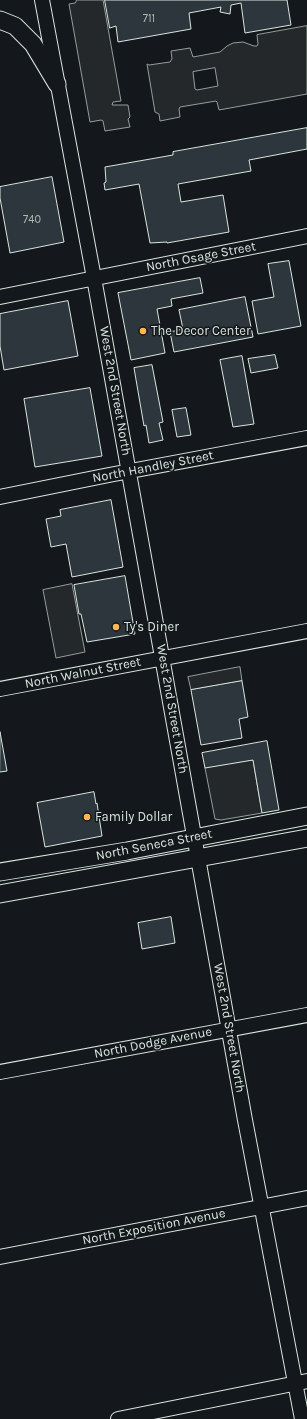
<!DOCTYPE html>
<style>
body{margin:0}
canvas{display:block;background:#14181c}
</style>
<canvas width="307" height="1419"></canvas>
<script>
const g = document.querySelector('canvas').getContext('2d');
g.lineJoin = 'round';
function paint(path, color) {
  g.fillStyle = color;
  g.fill(path, 'evenodd');
}
function strokePath(path, color, width, dash) {
  g.strokeStyle = color;
  g.lineWidth = width;
  g.lineCap = dash ? 'butt' : 'round';
  g.setLineDash(dash || []);
  g.stroke(path);
}
function label(font, color, halo, rows, align = 'center') {
  g.font = font + ' Karla,sans-serif';
  g.lineWidth = 3;
  g.setLineDash([]);
  g.textBaseline = 'middle';
  g.strokeStyle = halo;
  g.fillStyle = color;
  for (const [text, x, y, turn = 0] of rows) {
    g.save();
    g.translate(x, y);
    g.rotate((+turn || 0) * Math.PI / 180);
    g.textAlign = isNaN(turn) ? turn : align;
    if (halo) g.strokeText(text, 0, 0);
    g.fillText(text, 0, 0);
    g.restore();
  }
}
const parking = new Path2D(`
 M77,0H103L121,101L113,102L112,105H128L130,117L128,119L130,127L105,131L103,121L101,120L90,122L69,4L75,3Z
 M307,26V94L219,110L217,102L216,101L180,107L179,109L180,117L160,121L159,114L155,112L147,64L149,65L170,62L172,59L171,51L190,48L193,57L220,52L227,46L233,43L243,42L254,46H257L258,44L257,35ZM215,68L218,86L197,90L195,89L193,72Z
 M72,584L85,652L56,658L43,590Z
 M240,667L242,681L191,690L188,677Z
 M253,760L262,813L221,820L215,819L205,768Z`);
const building = new Path2D(`
 M105,0H287L291,25L245,33L241,3L231,5L230,14L220,12L221,7L189,13L191,29L118,42L116,26L110,28Z
 M307,128V149L249,160L251,171L178,184L181,202L223,195L229,232L167,243V242L150,243L139,184L105,190L104,183L106,182L105,167L173,155V152Z
 M52,177L64,242L10,253L0,198V187Z
 M289,261L301,326L258,334L252,301L274,297L268,264Z
 M200,278L203,293L171,299L172,306L157,309L165,353L131,360L118,293Z
 M245,297L253,337L174,352L170,332L183,329L179,310Z
 M68,301L78,356L4,370L0,346V314Z
 M275,355L278,368L251,373L248,359Z
 M242,356L254,424L233,427L220,360Z
 M152,365L163,422L159,423L163,440L149,443L146,425L144,426L134,368Z
 M90,388L102,456L35,467L24,399Z
 M186,408L191,435L177,437L172,410Z
 M111,500L123,567L72,577L66,544L51,547L46,519L61,516L60,510Z
 M125,576L135,634L87,642L81,614H79L74,585Z
 M242,681L248,717L239,719L242,738L201,745L191,690Z
 M0,732L7,771L0,772Z
 M267,741L279,810L262,813L253,760L205,768L202,753Z
 M94,792L96,804L97,803L102,836L45,847L37,803Z
 M171,917L175,943L142,949L138,923Z`);
const minor = new Path2D(`
 M42,0L94,278L245,1120L302,1419
 M0,297L307,236
 M0,497L109,475L307,438
 M0,689L307,631
 M0,1072L307,1015
 M0,1257L307,1198
 M118,1419L307,1381`);
const major = new Path2D(`
 M0,20L15,26L33,44L57,84
 M0,872L127,851L307,816
 M0,894L307,838`);
const markers = [
 [143,331,4,"#ffb74d"],
 [116,627,4,"#ffb74d"],
 [87,817,4,"#ffb74d"]
];
const numberNames = [
 ["711",149,19],
 ["740",32,220]
];
const streetNames = [
 ["North Osage Street",201,257,-11],
 ["West 2nd Street North",115,391,80],
 ["North Handley Street",153,467,-11],
 ["North Walnut Street",83,673,-11],
 ["West 2nd Street North",172,709,80],
 ["North Seneca Street",154,845,-11],
 ["West 2nd Street North",229,1028,80],
 ["North Dodge Avenue",153,1043,-11],
 ["North Exposition Avenue",154,1227,-11]
];
const poiNames = [
 ["The Decor Center",151,331],
 ["Ty's Diner",124,627],
 ["Family Dollar",95,817]
];
paint(parking, '#24282b');
strokePath(parking, '#939e99', 1);
paint(building, '#2c363c');
strokePath(building, '#d8e6dc', 1);
strokePath(minor, '#d8e6dc', 16);
strokePath(major, '#d8e6dc', 19);
strokePath(minor, '#14181c', 14);
strokePath(major, '#14181c', 17);
for (const [x, y, r, color] of markers) {
  const dot = new Path2D();
  dot.arc(x, y, r, 0, 2 * Math.PI);
  g.fillStyle = color;
  g.fill(dot);
  strokePath(dot, '#14181c', 1.5);
}
label('11px', '#adbab4', null, numberNames);
label('13px', '#d8e6dc', '#14181c', streetNames);
label('13px', '#d8e6dc', '#14181c', poiNames, 'left');
</script>
